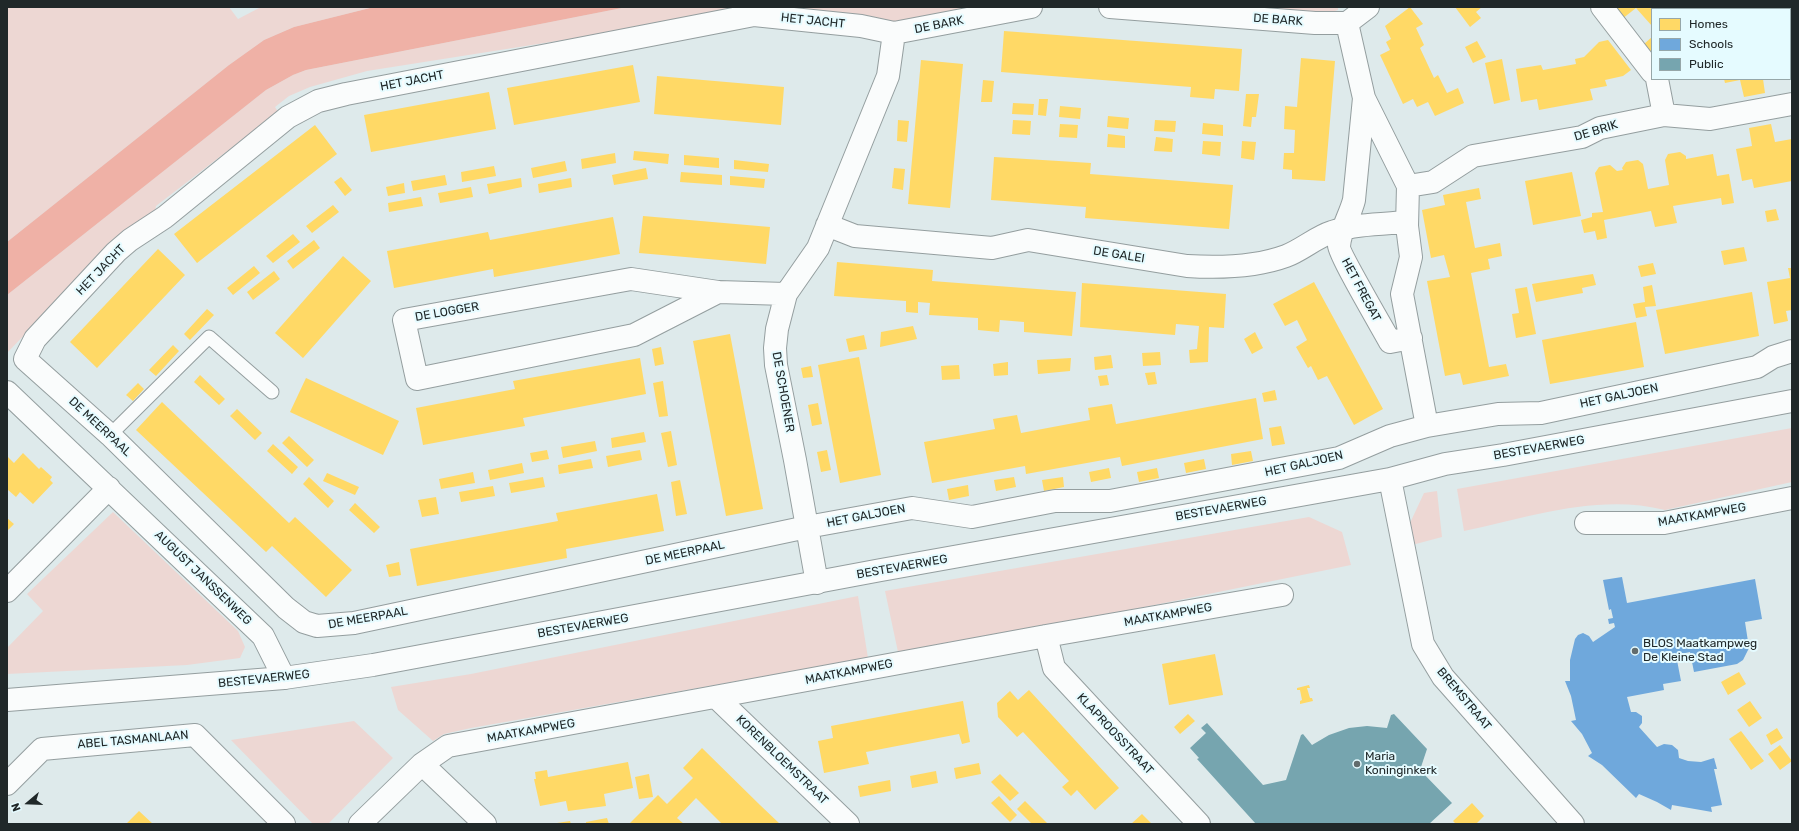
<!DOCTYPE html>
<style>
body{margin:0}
#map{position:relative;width:1799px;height:831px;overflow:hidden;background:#deeaeb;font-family:Rubik,sans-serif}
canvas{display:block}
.frame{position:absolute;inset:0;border:8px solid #202829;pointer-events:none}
.legend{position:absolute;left:1651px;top:8px;width:140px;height:72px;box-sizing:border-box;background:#e5fbff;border:1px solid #96a7a9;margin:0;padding:5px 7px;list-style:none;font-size:12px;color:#202829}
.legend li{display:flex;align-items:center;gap:8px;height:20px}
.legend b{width:20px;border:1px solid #96a7a9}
.north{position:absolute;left:8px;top:783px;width:40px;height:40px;-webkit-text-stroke:3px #e5fbff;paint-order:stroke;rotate:251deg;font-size:11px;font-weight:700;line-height:16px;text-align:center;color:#202829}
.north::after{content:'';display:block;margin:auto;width:14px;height:18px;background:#202829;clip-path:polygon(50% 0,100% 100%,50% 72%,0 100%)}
</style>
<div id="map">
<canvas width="1799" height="831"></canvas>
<div class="frame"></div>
<ul class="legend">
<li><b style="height:11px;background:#ffd966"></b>Homes</li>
<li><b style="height:11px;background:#6fa8dc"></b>Schools</li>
<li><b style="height:11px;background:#76a5af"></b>Public</li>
</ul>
<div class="north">N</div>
</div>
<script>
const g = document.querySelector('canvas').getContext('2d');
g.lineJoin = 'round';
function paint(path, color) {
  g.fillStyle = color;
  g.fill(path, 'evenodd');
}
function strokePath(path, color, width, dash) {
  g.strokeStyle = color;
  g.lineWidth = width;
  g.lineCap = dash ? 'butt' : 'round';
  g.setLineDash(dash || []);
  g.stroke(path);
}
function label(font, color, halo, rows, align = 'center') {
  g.font = font + ' Rubik,sans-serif';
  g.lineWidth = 4;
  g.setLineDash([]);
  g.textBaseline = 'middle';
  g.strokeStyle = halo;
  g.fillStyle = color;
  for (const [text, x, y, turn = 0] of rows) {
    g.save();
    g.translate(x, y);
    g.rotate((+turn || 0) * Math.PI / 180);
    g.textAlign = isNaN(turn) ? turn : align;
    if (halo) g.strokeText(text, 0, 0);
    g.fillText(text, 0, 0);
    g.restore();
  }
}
const green = new Path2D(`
 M7,7H229L238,19L261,7H374L294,27L264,40L229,65L7,242Z
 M627,7H733L665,24L367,71L310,87L289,96L275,107L278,112L156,206L154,218L150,222L125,230L7,353V295L266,90L293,75L306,70Z
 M785,7H999L895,23L874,17Z
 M1205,7H1338V10L1323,15Z
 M1792,428V482L1665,510C1599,493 1529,517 1464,531L1457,489Z
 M1437,491L1442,537L1412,545L1410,523L1424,493Z
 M113,512L238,631L245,647L240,658L187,665L7,674V648L43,611L27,594Z
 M1309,517L1342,532L1351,565L1081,620L898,652L885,591Z
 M858,596L868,658L471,728L444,734L433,741L398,710L391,687L471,674Z
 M354,721L393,758L328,824H313L231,740Z`);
const water = new Path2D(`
 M374,7H627L306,70L293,75L266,90L7,295V242L229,65L264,40L294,27Z`);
const homes = new Path2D(`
 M1410,7L1423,24L1416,28L1424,45L1420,48L1434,78L1438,75L1447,93L1458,88L1464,103L1435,116L1428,102L1417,107L1413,99L1403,104L1380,55L1390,50L1386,42L1391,39L1385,26Z
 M1455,7H1482L1476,12L1481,18L1470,27Z
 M1612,7H1697L1698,9H1652V26L1636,8L1622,19Z
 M1792,28V70L1790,71V29Z
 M1004,31L1242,49L1239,91L1215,89L1214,99L1190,97L1191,87L1001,72Z
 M1652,37V53L1644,44Z
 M1608,40L1631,70L1623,76L1605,80L1607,86L1590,89L1593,100L1539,110L1537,99L1521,102L1516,69L1541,65L1543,70L1576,64L1575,59L1584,57L1599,42Z
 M1477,41L1486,57L1473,63L1465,47Z
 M1301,58L1335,61L1325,181L1292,179V170L1283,169L1284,153H1294L1295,130L1284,129L1285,106L1297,107Z
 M1502,59L1510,100L1494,104L1485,63Z
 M921,60L963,64L950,208L908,204Z
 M633,65L640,102L514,125L507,88Z
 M657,76L784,87L781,125L654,114Z
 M1724,79H1763L1765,93L1744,97L1740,80L1725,83Z
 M983,80L994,81L992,102H981Z
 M489,92L496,129L371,152L364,115Z
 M1246,94H1259L1256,117H1252L1251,127L1243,126Z
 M1039,99H1048L1046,116L1038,115Z
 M1013,103L1034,104L1033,115L1012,114Z
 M1060,106L1081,108L1080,119L1059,117Z
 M1108,116L1129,118L1128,129L1107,127Z
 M898,120L909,121L907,142L897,141Z
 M1013,120L1031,121L1030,135L1012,134Z
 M1155,120L1176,121L1175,132L1154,131Z
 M1203,123L1223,125V136L1202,134Z
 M1060,124L1078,125L1077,138L1059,137Z
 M1771,124L1775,142L1792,139V181L1754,188L1752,179L1742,181L1736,149L1752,146L1749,128Z
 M315,125L337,154L197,263L174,234Z
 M1108,134L1125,136V148L1107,147Z
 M1156,137L1173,139L1172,152L1154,151Z
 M1203,141L1221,142L1220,156L1202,154Z
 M1242,141L1256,142L1254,160L1241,158Z
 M634,151L669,154L668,164L633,160Z
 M1680,152L1686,156V159L1713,154L1717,176L1729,174L1734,203L1722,205L1721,198L1673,206L1677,223L1655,227L1651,211L1604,220L1607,238L1597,240L1595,231L1584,233L1581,220L1592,217V213L1603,212L1595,173L1599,167L1610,165L1617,171L1623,170L1622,168L1626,162L1638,160L1643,164L1648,189L1669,185L1665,160L1668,154Z
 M615,153L616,163L582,169L581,159Z
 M684,155L719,158V168L684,165Z
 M994,157L1091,163L1090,174L1233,185L1229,229L1085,218L1086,207L991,200Z
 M734,160L769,164L768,172L734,169Z
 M565,161L567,171L533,178L531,168Z
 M494,166L496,176L462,182L461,172Z
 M646,168L648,179L614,185L612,175Z
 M894,168L905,169L903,190L892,188Z
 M681,172L722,175V185L680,182Z
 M1572,172L1581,216L1533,225L1525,181Z
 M445,175L447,185L413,191L411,181Z
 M730,176L765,179L764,188L730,185Z
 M341,177L352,190L345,196L334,182Z
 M521,178L522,187L489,194L487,184Z
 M571,178L572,187L539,193L538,184Z
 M404,183L405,193L388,196L386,187Z
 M471,187L473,197L440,203L438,193Z
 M1479,188L1481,199L1466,202L1475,248L1500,243L1502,256L1488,259L1490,269L1471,273L1489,367L1506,364L1509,376L1463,385L1460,373L1445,376L1427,281L1450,277L1444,255L1431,258L1422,210L1445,205L1443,195Z
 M421,197L423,206L389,212L388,203Z
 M333,205L339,212L312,233L306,226Z
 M1776,209L1779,220L1767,222L1765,211Z
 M643,216L770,227L766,264L639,253Z
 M613,217L620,254L494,277L493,269L394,288L387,251L488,232L490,240Z
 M293,234L300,242L273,263L266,256Z
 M314,240L320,248L293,269L287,261Z
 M1744,247L1747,261L1724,265L1721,251Z
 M158,249L185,275L97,368L70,342Z
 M343,256L371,281L303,358L275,333Z
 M837,262L933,270L932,281L1076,292L1072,336L1024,332V322L1000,320L999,332L978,330V318L929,315L930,303L918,302V313L906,312V301L834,296Z
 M1653,263L1656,274L1641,277L1638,266Z
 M254,266L260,273L233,295L227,288Z
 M1788,268H1792V310L1786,311L1788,321L1774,324L1767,282L1790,278Z
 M274,271L280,279L253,300L247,292Z
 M1593,274L1596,285L1582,288L1583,293L1536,302L1532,284Z
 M1314,282L1383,409L1354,425L1327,376L1318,380L1311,366L1308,368L1296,347L1307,340L1297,320L1285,326L1273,304Z
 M1082,283L1226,294L1224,328L1209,327L1208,362L1190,363L1189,350L1197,349L1199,326L1176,324L1175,335L1080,327Z
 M1652,285L1656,306L1645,307L1647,316L1636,318L1633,304L1645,302L1643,287Z
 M1527,287L1536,334L1516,338L1512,314L1519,313L1515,289Z
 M1752,292L1759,336L1665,354L1656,310Z
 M207,309L214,315L190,340L184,334Z
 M1636,322L1644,367L1550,384L1542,340Z
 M913,326L917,339L880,347L881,332Z
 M1255,332L1263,348L1252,354L1244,339Z
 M730,334L763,509L726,516L693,341Z
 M864,335L867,349L849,352L846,339Z
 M173,345L179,351L156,376L149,370Z
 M661,347L664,364L655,366L652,349Z
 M1160,352L1161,365L1143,366L1142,353Z
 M1111,355L1113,368L1095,370L1094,357Z
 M859,357L881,475L840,483L818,365Z
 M640,358L646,394L523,418L525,426L423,445L416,408L515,389L513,381Z
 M1071,358L1070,371L1038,374L1037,360Z
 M1008,362V375L994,376L993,364Z
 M959,365L960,379L942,380L941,366Z
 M811,366L813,377L803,378L801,368Z
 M1155,372L1157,384L1148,385L1145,373Z
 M200,375L225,399L219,405L194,382Z
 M1107,375L1109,385L1100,386L1098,376Z
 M306,378L399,421L383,455L290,412Z
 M663,381L668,416L659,417L653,383Z
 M138,383L144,389L133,401L126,395Z
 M1275,390L1277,400L1264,402L1262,393Z
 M1256,398L1263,439L1122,466L1120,457L1026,474L1025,466L932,483L924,442L995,429L993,419L1017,415L1021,433L1090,420L1088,408L1112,404L1116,424Z
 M162,402L289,523L295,517L352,570L326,597L272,546L266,552L136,430Z
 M818,403L822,424L812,426L808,405Z
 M237,409L262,433L255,440L230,416Z
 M1281,426L1285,444L1272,446L1269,428Z
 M671,431L677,465L668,467L661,433Z
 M644,432L646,442L612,448L611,438Z
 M289,436L314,460L307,467L282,443Z
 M595,441L597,451L563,458L561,447Z
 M273,444L298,467L292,474L267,451Z
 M547,450L549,459L532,462L530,453Z
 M640,450L642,460L608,467L606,456Z
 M827,450L831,470L821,472L817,452Z
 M1251,451L1253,461L1232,465L1231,454Z
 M23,453L39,469L41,467L52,477L50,480L53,483L33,504L20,492L16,497L7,489V456L14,463Z
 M591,459L593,468L559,474L558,465Z
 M1204,459L1206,469L1186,473L1184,463Z
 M522,463L524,473L490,480L488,470Z
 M1109,468L1111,478L1091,482L1089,472Z
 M1157,468L1159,478L1139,482L1137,472Z
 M473,472L475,483L441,489L439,479Z
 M327,473L359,487L355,495L323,481Z
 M309,477L334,501L328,508L303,484Z
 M543,477L545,487L511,493L509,483Z
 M1014,477L1016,487L996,491L994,480Z
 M1063,477L1064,487L1044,491L1042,480Z
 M680,480L687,514L676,516L671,482Z
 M968,485L969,496L949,500L947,489Z
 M493,486L495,496L461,502L459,492Z
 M657,494L664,531L566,549L567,558L417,586L410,549L558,521L556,513Z
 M436,497L439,514L422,517L418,500Z
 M355,503L380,527L374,533L349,510Z
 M7,518L14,524L7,531Z
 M399,562L401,575L389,577L386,565Z
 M1215,654L1223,695L1169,705L1162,664Z
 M1739,672L1746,684L1728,695L1721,682Z
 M1309,685L1310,688H1307L1310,698H1312L1313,701L1300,704V701L1302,700L1300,690H1297V688Z
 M1029,690L1119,788L1095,810L1077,790L1071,796L1062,787L1069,781L1023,732L1017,737L998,717L997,703L1010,691L1018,700Z
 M963,701L970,742L962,744L959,734L866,752L869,764L824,773L818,741L833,738L831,726Z
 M1750,701L1762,718L1749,727L1737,710Z
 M1188,714L1195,721L1180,734L1174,727Z
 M1777,728L1783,738L1771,745L1766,735Z
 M1741,731L1764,761L1751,770L1729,739Z
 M1780,745L1792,761L1780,770L1768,754Z
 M702,748L760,805L780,824H722L696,798L677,818L684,824H629L658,795L667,804L693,778L683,768Z
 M628,762L633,788L604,794L606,806L568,811L566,801L540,806L534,779H536L535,772L547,770L548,777Z
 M979,763L981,774L956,779L954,768Z
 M936,771L938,783L912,788L910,776Z
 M649,774L653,797L639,799L635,777Z
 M1000,774L1019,793L1010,801L991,782Z
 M890,780L891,791L860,797L858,786Z
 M999,796L1017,815L1010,822L991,803Z
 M1025,801L1048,824H1032L1017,809Z
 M1472,803L1484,816L1476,824H1456L1453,821Z
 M139,811L153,824H126Z
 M1142,814L1152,824H1131Z
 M607,818L609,824H586V822Z
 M570,821L571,824H557V823Z`);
const schools = new Path2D(`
 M1622,577L1627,603L1755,579L1762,619L1745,622L1749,648L1743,660L1737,664L1694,672L1690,652L1676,655L1681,681L1663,684L1664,690L1627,697L1631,712H1636L1642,716V723L1639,727L1657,747L1664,744L1672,745L1678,750L1679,758L1688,761L1701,762L1714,758L1717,769H1714L1722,805L1711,807L1712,812L1672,805L1671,810L1657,802L1639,794L1636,798L1602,765L1588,756L1592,753L1582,734L1571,721L1576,720L1571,696L1565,681H1570V660L1575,639L1578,635L1583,633L1589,636L1593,642L1615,627L1614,623L1609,624L1608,619L1613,618L1611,609L1609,610L1603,580Z`);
const public = new Path2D(`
 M1394,714L1427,749L1420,770L1452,803L1429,824H1256L1197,759L1199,758L1190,748L1206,733L1201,728L1207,723L1263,785L1286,780L1301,735L1303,734L1312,745L1329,735L1349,728L1367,726L1387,728L1391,715Z`);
const service = new Path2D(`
 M110,435L209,337L272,392`);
const minor = new Path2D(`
 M1031,7L894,33L861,26L754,15L346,94L318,101L288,117L165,217L130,240L116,252L35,339L25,359L110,435L286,608L304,622L317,626L354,623L807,527L912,508L972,517L1055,501H1110L1339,458L1390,436L1427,426L1498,414L1541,413L1757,367L1773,357L1792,351
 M1110,7L1315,23H1347L1368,7
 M1602,7L1652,72
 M1347,23L1364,98L1408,186L1407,226L1411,257L1402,294L1427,426
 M1657,79L1664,115
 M1364,98L1354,200C1350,216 1340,230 1339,246C1339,254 1383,329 1390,342L1411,338
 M1408,186L1433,182L1473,156L1582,137L1600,128L1664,115L1710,119L1792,104
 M827,225L855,236L992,248L1028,240L1187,266C1219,268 1256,267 1286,256C1302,250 1316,237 1332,232C1355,224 1383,224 1407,222
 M718,292L631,279L404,320L417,379L634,335L718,292L786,294
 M7,392L263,636L284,678
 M1586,523H1664L1792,498
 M817,583L795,460L776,365L775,348L777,329L786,294L818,248L888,76L894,33
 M7,591L109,488
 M1046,636L1054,668L1199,824
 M716,697L848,824
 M422,764L485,824
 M7,784L42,749L195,735L284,824
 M360,824L422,764L448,746L1046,636L1282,595`);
const tertiary = new Path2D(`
 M1390,479L1423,644L1443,677L1573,824
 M7,700L284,678L373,665L881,570L1390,479L1445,464L1503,455L1792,401`);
const markers = [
 [1635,651,4,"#626c6d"],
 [1357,764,4,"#626c6d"]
];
const streetNames = [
 ["DE BARK",1278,20,4],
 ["HET JACHT",813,21,6],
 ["DE BARK",939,25,-11],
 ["HET JACHT",412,81,-11],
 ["DE BRIK",1596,131,-17],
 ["DE GALEI",1119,255,9],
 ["HET JACHT",101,270,-46],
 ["HET FREGAT",1361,290,62],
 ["DE LOGGER",447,312,-10],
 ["DE SCHOENER",783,392,80],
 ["HET GALJOEN",1619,396,-12],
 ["DE MEERPAAL",100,427,43],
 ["BESTEVAERWEG",1539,448,-10],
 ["HET GALJOEN",1304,464,-13],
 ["BESTEVAERWEG",1221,509,-10],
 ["MAATKAMPWEG",1702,515,-10],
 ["HET GALJOEN",866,516,-11],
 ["DE MEERPAAL",685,553,-12],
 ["BESTEVAERWEG",902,567,-10],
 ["AUGUST JANSSENWEG",203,578,44],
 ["MAATKAMPWEG",1168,615,-10],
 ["DE MEERPAAL",368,618,-10],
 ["BESTEVAERWEG",583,626,-10],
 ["MAATKAMPWEG",849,672,-11],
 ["BESTEVAERWEG",264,679,-6],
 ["BREMSTRAAT",1464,699,50],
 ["MAATKAMPWEG",531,731,-10],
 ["KLAPROOSSTRAAT",1115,734,47],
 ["ABEL TASMANLAAN",133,740,-5],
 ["KORENBLOEMSTRAAT",782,760,44]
];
const poiNames = [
 ["BLOS Maatkampweg",1643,644],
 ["De Kleine Stad",1643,658],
 ["Maria",1365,757],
 ["Koninginkerk",1365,771]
];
paint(green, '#edd7d3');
paint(water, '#efb1a6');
paint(homes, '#ffd966');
paint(schools, '#6fa8dc');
paint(public, '#76a5af');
strokePath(service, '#949e9f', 15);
strokePath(minor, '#949e9f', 24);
strokePath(tertiary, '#949e9f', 24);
strokePath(service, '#fafcfc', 13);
strokePath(minor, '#fafcfc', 22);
strokePath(tertiary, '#fafcfc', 22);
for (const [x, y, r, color] of markers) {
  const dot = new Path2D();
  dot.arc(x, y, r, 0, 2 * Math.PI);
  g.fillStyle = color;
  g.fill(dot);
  strokePath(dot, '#e5fbff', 1.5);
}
label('12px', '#202829', '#e5fbff', streetNames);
label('12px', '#202829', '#e5fbff', poiNames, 'left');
</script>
